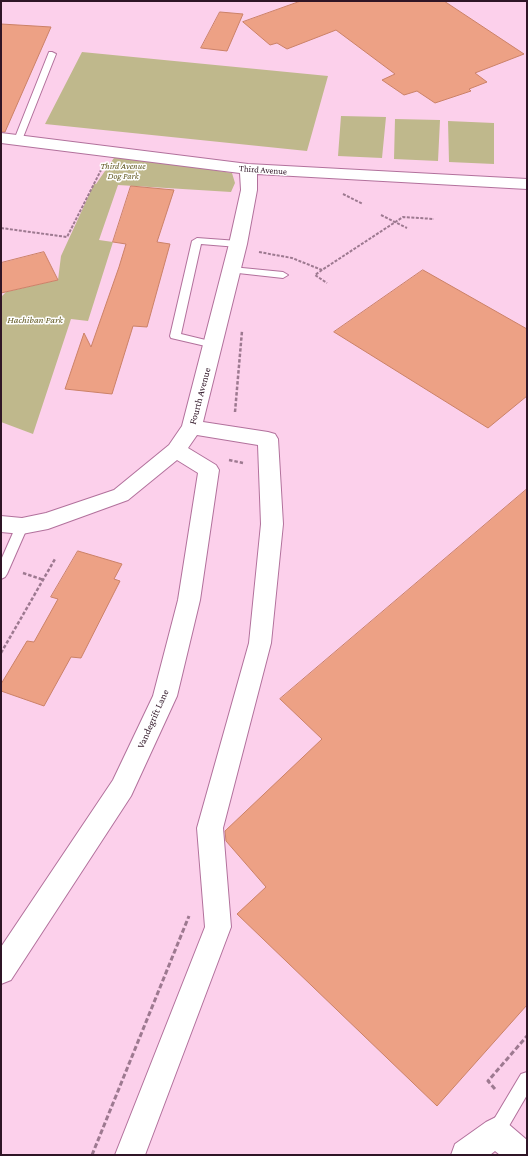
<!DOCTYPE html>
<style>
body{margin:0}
#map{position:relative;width:528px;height:1156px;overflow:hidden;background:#fcd0eb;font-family:"Crimson Pro",serif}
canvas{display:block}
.frame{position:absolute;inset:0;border:2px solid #2f1526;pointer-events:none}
</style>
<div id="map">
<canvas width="528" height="1156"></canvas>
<div class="frame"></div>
</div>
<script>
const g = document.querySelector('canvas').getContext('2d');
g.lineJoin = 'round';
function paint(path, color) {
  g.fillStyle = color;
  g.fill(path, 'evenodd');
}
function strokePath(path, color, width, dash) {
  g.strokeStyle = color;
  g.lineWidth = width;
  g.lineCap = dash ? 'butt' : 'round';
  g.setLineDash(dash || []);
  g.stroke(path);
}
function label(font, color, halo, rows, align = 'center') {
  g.font = font + ' "Crimson Pro",serif';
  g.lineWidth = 3;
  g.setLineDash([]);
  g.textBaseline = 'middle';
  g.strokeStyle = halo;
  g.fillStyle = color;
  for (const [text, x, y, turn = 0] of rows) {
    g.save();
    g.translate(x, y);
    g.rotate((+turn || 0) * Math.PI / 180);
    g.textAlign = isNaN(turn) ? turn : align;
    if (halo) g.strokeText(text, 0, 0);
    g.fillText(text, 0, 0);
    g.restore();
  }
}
const green = new Path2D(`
 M82,52L328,76L307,151L45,124Z
 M341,116L386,117L382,158L338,156Z
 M395,119L440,120L438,161L394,159Z
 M448,121L494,123V164L449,162Z
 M116,155L232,173L235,183L231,192L118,185L99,240L113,242L88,321L71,319L33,434L1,422V297L6,292L58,280L61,256L94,184H96Z`);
const building = new Path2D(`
 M301,1H444L524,54L475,73L487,82L469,89L471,91L435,103L417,91L404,95L382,80L395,74L336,30L287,49L277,43L270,45L243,22Z
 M220,12L243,14L227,51L201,48Z
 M1,24L51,27L5,132H1Z
 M131,186L174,190L157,242L170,244L147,327L133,326L112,394L65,389L84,333L91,347L119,267L126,244L113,242Z
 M44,252L58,280L1,293V263Z
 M423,270L527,329V396L488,428L334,332Z
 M527,489V1005L437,1106L237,914L266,887L226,841L225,831L322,739L280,699Z
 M78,551L122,564L114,579L120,581L81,658L71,657L44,706L1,691V684L27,641L34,642L58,599L51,597Z`);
const pathFar2 = new Path2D(`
 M343,194L363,204
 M381,215L407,228
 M1,228L67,237L101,170
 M259,252L292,258L322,270L403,217L434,219
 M322,270L315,275L327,283`);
const pathFar1 = new Path2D(`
 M235,412L242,331
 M229,460L243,463
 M23,573L44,580
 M1,653L55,559`);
const path = new Path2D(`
 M495,1089L488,1081L527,1036
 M92,1155L189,916`);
const lane = new Path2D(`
 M49,52H52L56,54L22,140L18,143L15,142L14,140Z
 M197,238L238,241L243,244L238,247L201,244L181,334L218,343L219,345L218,347L214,348L171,338L170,336L192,241Z
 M232,267L283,272L288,275L283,278L229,272L227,270L229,268Z
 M22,522L26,523L28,526L7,574L5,577L1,579V560L16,526L18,523Z
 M527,1072V1095L502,1138L496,1140L490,1138L488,1132L490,1126L521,1074Z`);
const street = new Path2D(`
 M1,133L248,164L527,179V189L257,174V190L247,244L203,422L268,432L275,434L278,439L283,524L271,643L223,828L231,927L145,1155H115L205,927L197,828L249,643L261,524L258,445L197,435L188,448L216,465L219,470L200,600L177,696L131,796L11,980L1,984V947L113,780L153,696L178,600L198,473L177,460L128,500L48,529L22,534L1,532V516L22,518L46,513L114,490L169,445L182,426L229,244L241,190L240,173L1,143Z
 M496,1117L506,1122L527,1140V1155H500L495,1151L490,1155H451L455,1144L486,1122Z`);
const farParknames = [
 ["Third Avenue",123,166],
 ["Dog Park",123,176]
];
const farStreetnames = [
 ["Third Avenue",263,170,4]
];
const parkNames = [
 ["Hachiban Park",35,320]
];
const streetNames = [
 ["Fourth Avenue",200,396,-75],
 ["Vandegrift Lane",153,719,-66]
];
paint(green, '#bfb88c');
paint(building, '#eda185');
strokePath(building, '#cb8167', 1);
strokePath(lane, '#b2719c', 2);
strokePath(street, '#b2719c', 2);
strokePath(pathFar2, '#9d7990', 2, [3, 1.5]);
strokePath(pathFar1, '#9d7990', 2.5, [3.5, 2]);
strokePath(path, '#9d7990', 3, [5, 2.5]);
paint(lane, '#fff');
paint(street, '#fff');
label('italic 9px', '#615922', '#fff', farParknames);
label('9px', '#2f1526', '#fff', farStreetnames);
label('italic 10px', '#615922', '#fff', parkNames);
label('10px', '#2f1526', '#fff', streetNames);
</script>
